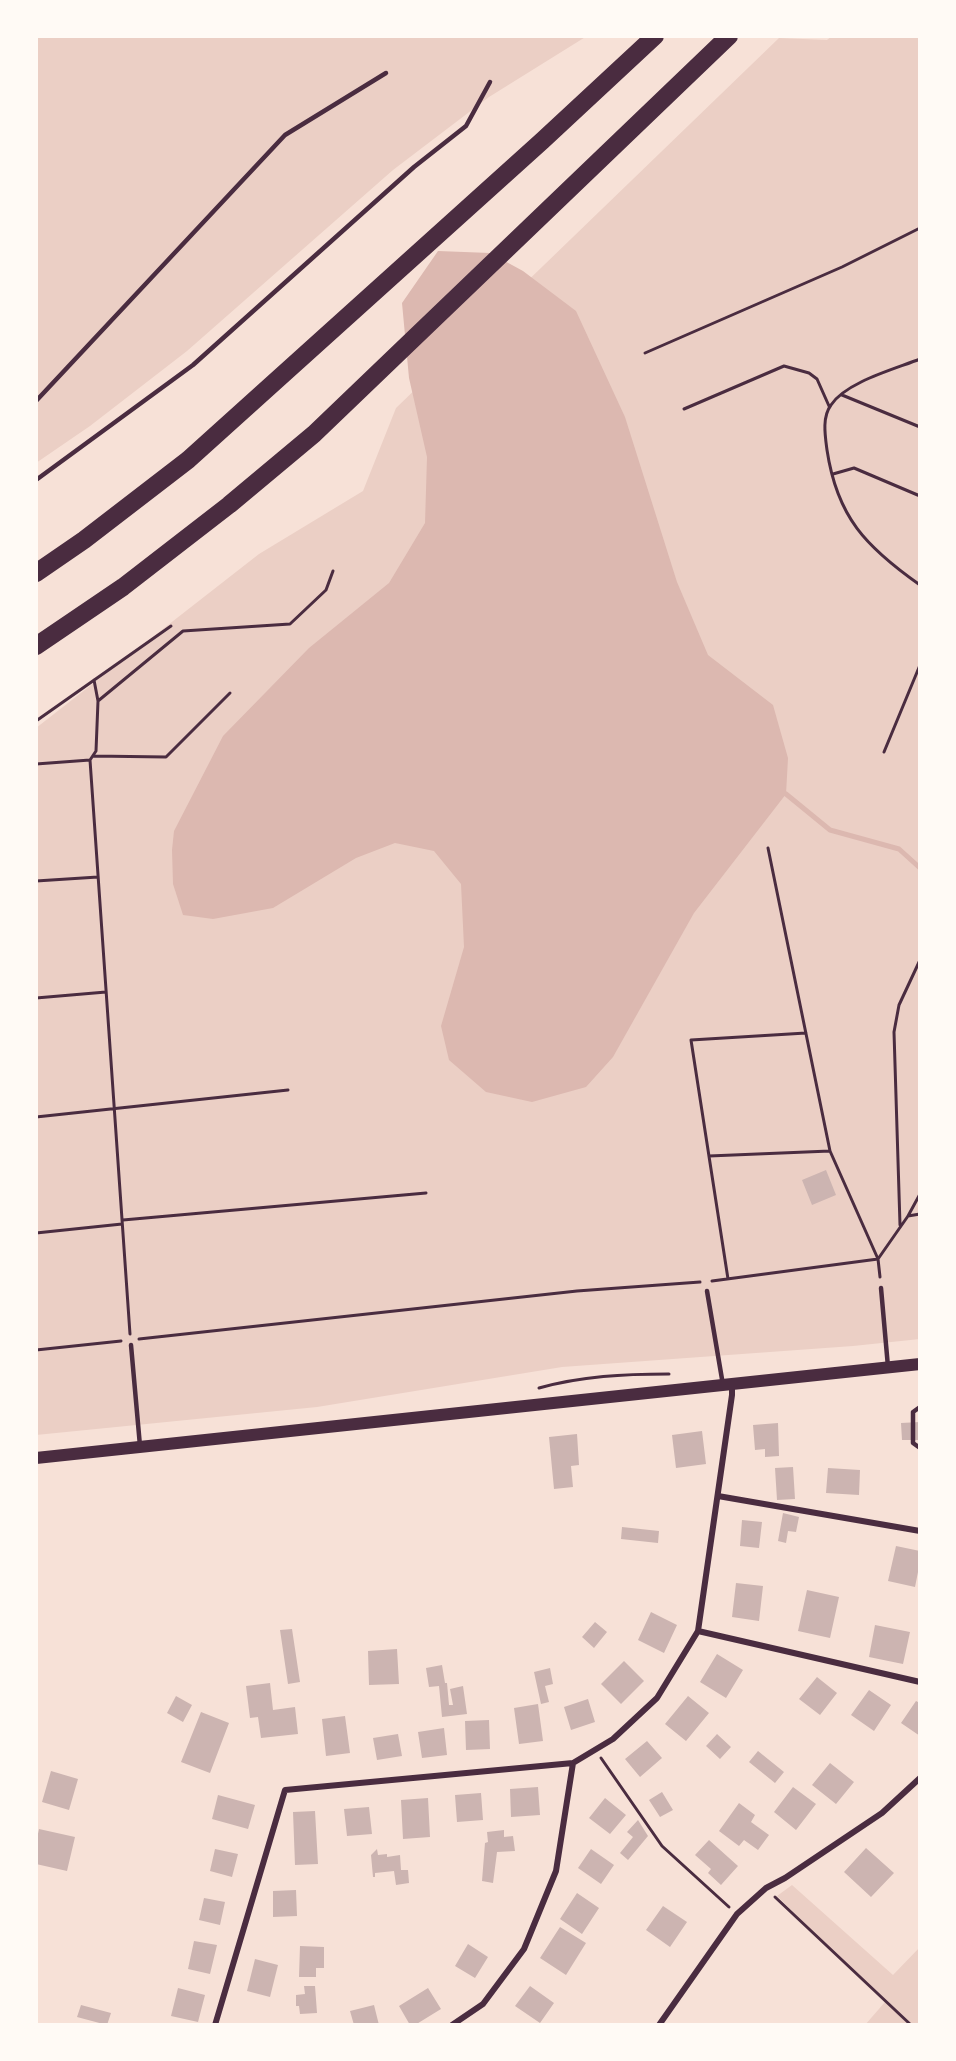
<!DOCTYPE html>
<style>
body{margin:0}
#map{position:relative;width:956px;height:2061px;overflow:hidden;background:#f7e1d7;font-family:"Source Sans 3",sans-serif}
canvas{display:block}
.frame{position:absolute;inset:0;border:38px solid #fffaf5;pointer-events:none}
</style>
<div id="map">
<canvas width="956" height="2061"></canvas>
<div class="frame"></div>
</div>
<script>
const g = document.querySelector('canvas').getContext('2d');
g.lineJoin = 'round';
function paint(path, color) {
  g.fillStyle = color;
  g.fill(path, 'evenodd');
}
function strokePath(path, color, width, dash) {
  g.strokeStyle = color;
  g.lineWidth = width;
  g.lineCap = dash ? 'butt' : 'round';
  g.setLineDash(dash || []);
  g.stroke(path);
}
const green = new Path2D(`
 M36,36H587L489,97L393,170L187,351L90,426L36,463Z
 M832,36H920V1339L853,1346L562,1367L317,1407L36,1435V728L259,554L363,491L396,408L779,38L827,40Z
 M792,1885L893,1975L920,1947V2025H865L885,2002L777,1896Z`);
const water = new Path2D(`
 M438,251L490,253L523,271L576,311L625,417L677,582L708,655L773,705L788,758L786,794L694,913L613,1057L586,1087L532,1102L486,1092L449,1060L441,1026L464,947L461,884L434,851L395,843L356,858L273,908L213,919L183,915L173,884L172,850L174,831L223,736L309,648L389,583L425,523L427,457L409,378L402,303Z`);
const stream = new Path2D(`
 M786,794L830,830L899,849L920,868`);
const building = new Path2D(`
 M826,1170L836,1195L812,1205L802,1180Z
 M920,1422V1440H902L901,1423Z
 M778,1423L779,1456L765,1457V1449L755,1450L753,1425Z
 M702,1431L706,1464L676,1468L672,1435Z
 M577,1434L579,1465L571,1466L573,1487L554,1489L549,1437Z
 M793,1467L795,1499L777,1500L775,1468Z
 M828,1468L860,1470L859,1495L826,1493Z
 M783,1513L799,1517L796,1532L788,1531L786,1543L778,1541Z
 M742,1520L762,1522L759,1548L740,1546Z
 M622,1527L659,1531L658,1543L621,1539Z
 M896,1546L920,1551V1562L915,1587L888,1581Z
 M736,1583L763,1586L759,1621L732,1617Z
 M807,1590L839,1597L830,1638L798,1631Z
 M651,1612L677,1625L664,1653L638,1640Z
 M595,1622L607,1632L594,1648L582,1637Z
 M875,1625L910,1632L903,1664L869,1657Z
 M292,1629L300,1682L288,1684L280,1630Z
 M397,1649L399,1684L369,1685L368,1651Z
 M717,1654L743,1670L726,1698L700,1682Z
 M624,1661L644,1681L621,1704L601,1684Z
 M442,1665L445,1683H447L449,1705H453L450,1689L463,1686L467,1714L442,1717L439,1686L429,1687L426,1668Z
 M550,1668L553,1684L545,1686L549,1702L541,1704L534,1672Z
 M817,1677L837,1693L820,1715L799,1699Z
 M270,1683L273,1710L295,1707L298,1734L261,1738L258,1717L250,1718L246,1686Z
 M869,1690L891,1705L874,1731L851,1715Z
 M176,1696L192,1705L183,1722L167,1713Z
 M688,1696L709,1713L686,1741L665,1724Z
 M588,1699L595,1722L571,1730L564,1707Z
 M916,1701L920,1703V1736L901,1723Z
 M538,1704L543,1741L519,1744L514,1708Z
 M201,1712L229,1723L210,1773L181,1762Z
 M345,1716L350,1753L326,1756L322,1719Z
 M489,1720L490,1749L466,1750L465,1721Z
 M444,1728L447,1755L422,1758L418,1732Z
 M398,1734L402,1756L377,1760L373,1738Z
 M717,1734L731,1747L720,1759L706,1746Z
 M647,1741L662,1758L640,1777L625,1759Z
 M758,1751L784,1772L775,1783L749,1762Z
 M830,1763L854,1782L836,1804L812,1785Z
 M51,1771L78,1779L69,1810L42,1802Z
 M538,1787L540,1815L511,1817L510,1789Z
 M793,1787L816,1804L796,1830L774,1812Z
 M662,1792L673,1810L660,1817L649,1800Z
 M481,1793L483,1820L457,1822L455,1795Z
 M218,1795L255,1805L248,1829L212,1819Z
 M428,1798L430,1837L403,1839L401,1800Z
 M605,1798L626,1815L610,1834L589,1818Z
 M739,1803L755,1815L751,1822L769,1835L758,1850L744,1840L739,1846L719,1831Z
 M369,1807L372,1834L347,1836L344,1809Z
 M315,1811L318,1864L295,1865L293,1812Z
 M638,1820L648,1836L628,1860L620,1853L633,1837L627,1832Z
 M39,1829L75,1837L67,1871L36,1864V1843Z
 M504,1830V1837L513,1836L515,1851L497,1852L493,1883L482,1881L485,1843L488,1842L487,1832Z
 M709,1840L738,1866L721,1885L708,1873L711,1869L695,1855Z
 M866,1848L894,1873L871,1897L844,1872Z
 M215,1849L238,1854L232,1877L210,1871Z
 M377,1849L378,1855L387,1854V1857L400,1855L401,1870H408L409,1883L396,1885L394,1871L375,1873V1877H373L371,1855Z
 M591,1849L614,1865L601,1884L578,1868Z
 M296,1890L297,1916L273,1917V1891Z
 M577,1893L599,1908L582,1934L560,1919Z
 M204,1898L225,1902L220,1925L199,1920Z
 M663,1906L687,1922L670,1947L646,1930Z
 M560,1927L586,1943L566,1975L540,1958Z
 M194,1941L217,1945L210,1974L188,1969Z
 M468,1944L488,1957L475,1978L455,1966Z
 M300,1946L324,1947V1968H316V1977H299Z
 M255,1959L278,1965L270,1997L247,1991Z
 M304,1986H315L317,2013L300,2014L299,2006H296V1995L305,1994Z
 M530,1986L554,2003L540,2023L515,2006Z
 M178,1988L205,1995L198,2022L171,2016Z
 M428,1988L441,2009L415,2025H410L399,2006Z
 M81,2005L111,2013L107,2025L77,2017Z
 M374,2005L379,2025H354L350,2011Z`);
const path = new Path2D(`
 M645,353L842,267L920,228
 M920,359C895,369 846,382 831,405C822,417 825,435 827,450C837,517 866,547 920,585
 M842,395L920,427
 M684,409L784,366L809,373L817,379L829,406
 M833,474L854,468L920,496
 M94,680L98,701
 M36,721L171,626
 M884,752L920,665
 M93,756L166,757L230,693
 M90,760L96,751L98,701L183,631L290,624L326,590L333,571
 M36,764L90,760L130,1334
 M768,848L830,1151L878,1259L880,1277
 M36,881L98,877
 M36,998L106,992
 M36,1117L288,1090
 M709,1156L830,1151
 M908,1216L920,1214
 M123,1220L426,1193
 M900,1225L894,1032L899,1005L920,960
 M36,1233L122,1224
 M728,1279L691,1040L806,1033
 M712,1281L878,1259L908,1216L920,1194
 M139,1339L577,1291L700,1282
 M36,1350L121,1341
 M539,1388C582,1376 624,1374 669,1374
 M601,1758L662,1846L729,1907
 M775,1897L911,2025`);
const service = new Path2D(`
 M36,401L285,135L386,73
 M36,480L193,365L414,167L466,126L490,82
 M881,1288L888,1367
 M707,1291L723,1385
 M131,1345L140,1446
 M920,1407L913,1412V1443L920,1448`);
const minor = new Path2D(`
 M718,1496L920,1531
 M698,1631L920,1682
 M215,2025L285,1790L573,1763L613,1739L657,1698L698,1631L732,1395V1385
 M452,2025L483,2004L524,1949L556,1871L573,1763
 M659,2025L737,1914L766,1888L785,1878L882,1813L920,1778`);
const secondary = new Path2D(`
 M36,1458L920,1364`);
const motorway = new Path2D(`
 M36,573L84,540L188,460L542,141L655,36
 M36,646L123,587L229,505L314,434L729,36`);
paint(green, '#ebcfc5');
paint(water, '#dcb8b0');
strokePath(stream, '#dcb8b0', 5);
paint(building, '#ccb4b1');
strokePath(path, '#4a2c40', 3);
strokePath(service, '#4a2c40', 4.5);
strokePath(minor, '#4a2c40', 6);
strokePath(secondary, '#4a2c40', 12);
strokePath(motorway, '#4a2c40', 18);
</script>
